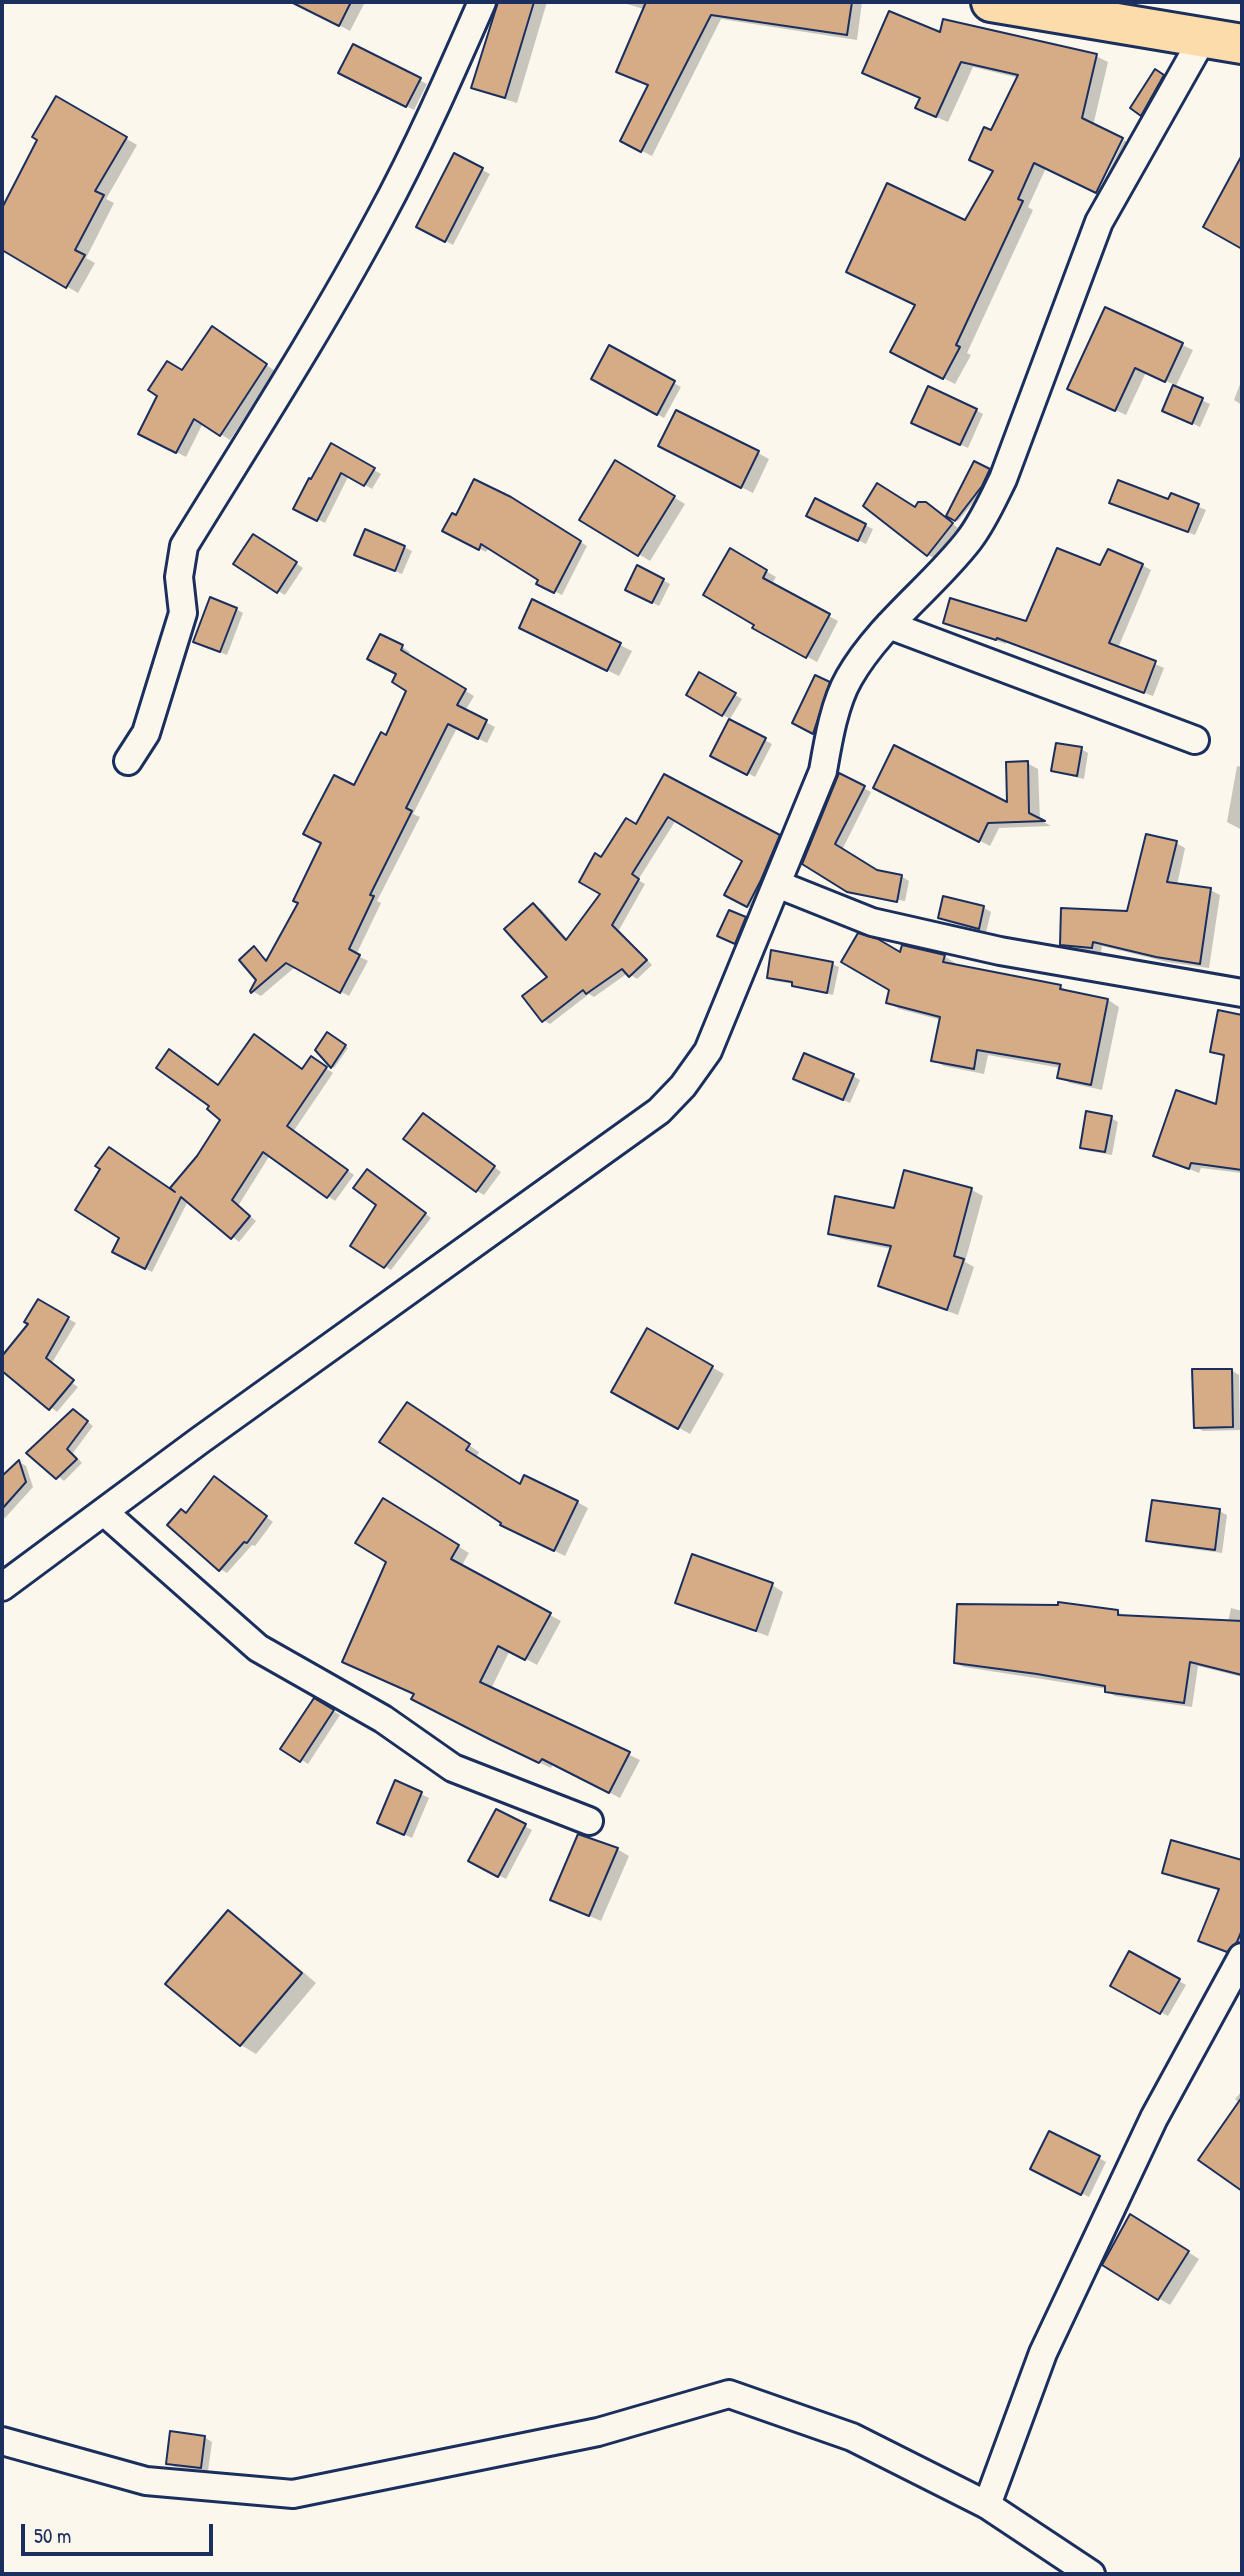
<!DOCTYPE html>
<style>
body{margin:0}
#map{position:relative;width:1244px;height:2576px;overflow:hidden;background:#fbf7ec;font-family:"Patrick Hand",sans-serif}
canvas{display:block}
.frame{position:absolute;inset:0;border:4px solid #1b2f5e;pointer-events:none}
.scale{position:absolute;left:21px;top:2524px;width:192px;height:32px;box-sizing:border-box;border:4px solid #1b2f5e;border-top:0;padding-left:9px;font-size:21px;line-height:24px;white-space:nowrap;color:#1b2f5e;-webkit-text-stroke:5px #fbf7ec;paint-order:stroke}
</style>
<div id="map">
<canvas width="1244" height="2576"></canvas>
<div class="frame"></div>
<div class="scale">50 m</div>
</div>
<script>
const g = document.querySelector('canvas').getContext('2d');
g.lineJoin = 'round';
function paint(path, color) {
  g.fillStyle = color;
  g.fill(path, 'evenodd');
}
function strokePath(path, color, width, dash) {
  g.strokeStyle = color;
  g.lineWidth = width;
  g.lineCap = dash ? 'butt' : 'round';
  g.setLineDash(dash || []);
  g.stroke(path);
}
const shadow = new Path2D(`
 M307,2H365L350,31L304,6Z
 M499,2H547L517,103L485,93L473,87Z
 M620,2H862L857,40L721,19L652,156L632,146L650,86L644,9Z
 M941,35L1096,56L1108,62L1093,126L1046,168L1028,207L1033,210L967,353L971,355L955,384L904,358L965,222L995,171L992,133L1019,78L973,67L948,122L929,114Z
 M354,46L427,84L414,110L348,76Z
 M1155,71L1170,80L1149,118L1132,108Z
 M57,98L137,145L106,199L114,203L86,258L95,263L78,293L2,248V209L39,139Z
 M1124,140L1133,146L1108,198L1098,193Z
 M454,155L490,174L453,245L418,226Z
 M1106,309L1193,350L1175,388L1210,404L1200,427L1164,410L1175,385L1146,372L1126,415L1080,394Z
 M222,334L275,371L230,440L203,423L186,457L149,438L183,372Z
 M610,347L681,387L664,418L593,378Z
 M1242,379V405L1234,400Z
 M976,410L983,414L968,448L920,426Z
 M332,445L381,474L372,489L349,475L325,523L295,508Z
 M672,452L758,453L769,459L753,493Z
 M616,462L685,504L650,561L581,519Z
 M975,463L992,472L985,488L958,521L948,515Z
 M1172,495L1206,510L1195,535L1119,506L1169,501Z
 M815,501L873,529L866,544L815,519Z
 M519,504L587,546L562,595L538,583L541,579L489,547L486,552L445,530L457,517Z
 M933,508L958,528L934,558L928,555L915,509Z
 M261,540L303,568L285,595L278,591Z
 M404,547L412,551L402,574L364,559Z
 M731,551L776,577L771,585L838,621L817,662L754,628L756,624Z
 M1142,565L1151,570L1118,648L1164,668L1153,696L1006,641V644L954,627L945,622L1027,623L1101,568Z
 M638,567L670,584L659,606L627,589Z
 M533,602L632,651L619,676L532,634Z
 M236,609L243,613L227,655L195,642Z
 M402,647L410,652L408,656L474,696L465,711L495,727L487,743L457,728L413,814L420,817L377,901L381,903L356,955L368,961L349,996L295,967L261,996L252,991L258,980L254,949L269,961L301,903L355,787L387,737L408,690L399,674L377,663Z
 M700,674L742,699L730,719L688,694Z
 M829,683L836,687L821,736L801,727Z
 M730,722L772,744L755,777L713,755Z
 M1081,749L1088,753L1084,779L1061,774L1053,770Z
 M1027,763L1038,769L1040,820L1051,826L999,828L990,846L885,793L1009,805Z
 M1237,766L1242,767V830L1227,822Z
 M840,775L871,792L842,850L878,872L901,876L909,881L905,901L848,891L804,863Z
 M665,776L786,840L754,910L726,894L744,861L676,820L638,880L645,884L619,930L652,965L637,979L628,973L594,997L589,994L550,1024L543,1020L549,977L534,905L541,909L568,940L603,893L602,859L637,827Z
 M1176,843L1185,848L1177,885L1210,890L1220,895L1209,968L1167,962L1102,946L1101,953L1071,950L1062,944L1129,912Z
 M945,898L984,908L991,912L986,932L947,922L940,917Z
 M730,912L748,920L738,944L720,935Z
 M901,955L944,956L955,963L954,966L1060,986L1072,993L1108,1000L1119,1007L1102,1090L1070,1083L1059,1077L1061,1068L988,1055L984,1074L944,1066L933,1060L941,1020L899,1009L888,1002Z
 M832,964L839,967L833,995L800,988L794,984L775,981L769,977Z
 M1220,1012L1242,1017V1173L1201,1168L1199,1173L1156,1155L1218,1107L1226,1058L1212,1051Z
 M327,1035L348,1048L334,1068L332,1066Z
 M318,1063L333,1073L293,1132L354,1175L335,1201L270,1155L238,1206L256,1221L239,1242L188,1201L152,1272L114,1252L199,1157L223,1120L219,1086L303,1071Z
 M853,1076L860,1080L850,1103L803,1083Z
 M1111,1118L1118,1122L1112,1155L1089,1151L1082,1147Z
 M430,1119L501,1172L484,1195L477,1191Z
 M906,1172L972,1190L983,1196L965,1262L974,1267L958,1315L891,1291L880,1285L892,1249L841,1239L830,1233L895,1210Z
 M374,1174L431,1218L391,1270L352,1246L378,1205Z
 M38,1302L76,1323L50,1366L43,1362L31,1324Z
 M647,1331L724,1374L690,1434L614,1391Z
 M2,1355L72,1383L78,1387L57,1412L2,1369Z
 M1231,1370L1239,1375L1240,1430L1203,1431L1196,1427Z
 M418,1411L479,1452L476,1458L521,1486L577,1502L588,1508L565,1556L513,1530L503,1523Z
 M79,1415L93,1426L73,1453L82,1463L64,1481L29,1453Z
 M19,1462L26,1466L33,1487L5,1518L2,1517V1473L5,1475Z
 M222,1483L273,1522L255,1546L252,1545L227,1573L220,1569L187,1514Z
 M384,1500L469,1553L461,1567L561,1621L537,1665L510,1650L491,1689L640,1760L620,1798L553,1763L551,1768L504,1746L415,1694L388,1562Z
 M1219,1511L1227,1515L1222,1553L1156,1544L1148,1540Z
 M772,1585L783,1592L768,1636L689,1608L677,1602Z
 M1231,1608L1242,1611V1677L1198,1666L1192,1707L1115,1696L1106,1691L1107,1689L964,1667L955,1663L1118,1612L1127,1617L1228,1622Z
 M314,1700L340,1715L308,1764L283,1748Z
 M396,1782L429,1798L412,1838L386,1826Z
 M497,1811L532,1830L506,1879L471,1861Z
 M1172,1842L1242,1862V1952L1238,1957L1200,1940L1220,1891L1174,1878L1164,1872Z
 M617,1849L629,1856L601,1921L564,1905Z
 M228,1912L243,1921L316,1983L256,2054L241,2045Z
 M1130,1953L1186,1985L1168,2016L1112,1985Z
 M1242,2091V2189L1200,2160L1240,2103L1235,2099Z
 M1099,2158L1106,2162L1089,2197L1039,2173Z
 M1142,2223L1199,2259L1170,2305L1158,2298Z
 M204,2437L212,2442L208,2471L175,2467L167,2463Z`);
const building = new Path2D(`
 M291,2H351L339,26Z
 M498,2H534L505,98L471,88Z
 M646,2H852L847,35L711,15L641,152L620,141L648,85L616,72Z
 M889,11L940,32L943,19L1097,54L1082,118L1123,138L1096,193L1034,163L1018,199L1023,201L956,345L960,347L943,379L890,352L915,305L846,272L887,183L965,220L993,171L969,160L984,127L991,130L1018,75L961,62L936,117L915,108L920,98L862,73Z
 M353,44L421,78L406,107L338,73Z
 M1155,69L1164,75L1141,116L1130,108Z
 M56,96L127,137L95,191L104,195L75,250L85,255L66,288L2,250V208L37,140L32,137Z
 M454,153L483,168L445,242L416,227Z
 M1242,155V249L1203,227Z
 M1105,307L1183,343L1165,382L1135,368L1115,411L1067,389Z
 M212,326L267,364L220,436L194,419L176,453L138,434L157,396L148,390L167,361L182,370Z
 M609,345L675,381L657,415L591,379Z
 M1173,385L1203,398L1192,424L1162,411Z
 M928,386L977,409L960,445L911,423Z
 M676,410L759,451L741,488L658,446Z
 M331,443L375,468L364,486L341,473L317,521L293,509L309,478L311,479Z
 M615,460L675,496L638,556L579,520Z
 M974,461L990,469L982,486L955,521L946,516Z
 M474,479L511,497L581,541L554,593L536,584L538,580L481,544L479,550L442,531L452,513L456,515Z
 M1118,480L1168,499L1171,493L1199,504L1188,532L1109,503Z
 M877,483L915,507L918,502H926L953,523L927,556L863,506Z
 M815,498L866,524L858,541L806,516Z
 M365,529L405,546L395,571L354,555Z
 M253,534L297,562L277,593L233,564Z
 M730,548L767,570L763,578L830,614L806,658L752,628L754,625L703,595Z
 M1057,548L1100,565L1108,549L1143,564L1109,643L1156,661L1144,693L997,638L996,640L943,623L950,598L1026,621Z
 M637,565L664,579L652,603L625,590Z
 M210,597L237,608L220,652L193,642Z
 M532,599L621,643L607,671L519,628Z
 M380,634L403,645L401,650L466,689L457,705L487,720L478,739L448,724L406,808L412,811L370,895L374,896L349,949L360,955L340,993L286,963L251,993L250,991L256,980L239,960L254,946L266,961L298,903L293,901L321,843L303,834L334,775L354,785L381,732L386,735L406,691L392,682L396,674L367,659Z
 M699,672L736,693L722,716L686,695Z
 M815,675L830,682L813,734L792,723Z
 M729,719L766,738L747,775L710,756Z
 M1056,743L1082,747L1077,776L1051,771Z
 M894,745L1007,802L1006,762L1028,761L1029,813L1045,821L988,823L979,842L873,788Z
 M839,773L865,786L835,844L877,870L902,875L897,902L847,892L802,864Z
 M664,774L780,835L761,880L747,907L724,895L742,861L668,817L632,874L639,879L612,925L647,960L629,977L622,969L586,994L583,990L542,1022L522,996L547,977L504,929L533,903L566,940L600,894L579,882L595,853L601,857L626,818L636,824Z
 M1146,834L1177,841L1167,882L1211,888L1200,964L1156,957L1093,942L1092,948L1060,945L1061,908L1127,911Z
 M943,896L984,906L979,929L938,918Z
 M729,910L746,917L735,944L717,936Z
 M858,933L878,939L900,952L902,945L945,955L943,962L1061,985L1060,989L1108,999L1091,1085L1057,1078L1060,1064L977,1050L974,1069L931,1061L940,1017L886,1003L889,990L841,962Z
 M771,950L833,962L827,993L792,986V982L767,978Z
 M1218,1010L1242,1015V1170L1191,1163L1189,1169L1153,1156L1176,1090L1216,1104L1224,1055L1210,1052Z
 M327,1032L346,1045L331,1068L315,1050Z
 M254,1034L302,1069L311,1056L327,1067L287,1126L348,1170L327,1198L263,1152L232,1200L250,1216L231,1239L181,1197L145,1269L112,1252L119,1238L75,1210L100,1169L95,1166L109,1147L175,1192L170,1188L197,1156L220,1120L207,1109L209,1106L156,1068L169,1049L218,1085Z
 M804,1053L854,1074L843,1100L793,1079Z
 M1086,1111L1112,1116L1105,1152L1080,1148Z
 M423,1113L495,1166L476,1192L403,1139Z
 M367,1169L426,1213L384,1268L350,1246L376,1205L353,1188Z
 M904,1170L972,1188L954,1256L964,1259L947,1310L878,1286L891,1246L828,1234L835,1196L894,1208Z
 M38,1299L69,1317L46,1358L74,1380L49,1410L2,1371V1356L28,1324L24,1322Z
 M647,1328L713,1366L678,1429L611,1392Z
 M1192,1369H1232L1233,1427L1194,1428Z
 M407,1402L470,1444L466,1450L520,1484L524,1475L578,1501L554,1551L500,1525L501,1523L379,1442Z
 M73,1409L88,1421L67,1449L77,1459L56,1479L26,1453Z
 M19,1460L26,1482L2,1509V1476Z
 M214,1476L267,1516L247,1543L244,1542L219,1571L167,1525L181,1509L186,1513Z
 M383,1498L459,1545L451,1559L551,1613L525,1660L498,1646L480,1682L630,1752L609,1793L542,1759L539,1763L491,1740L411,1699L414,1694L342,1662L386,1562L355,1543Z
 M1152,1500L1220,1509L1215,1550L1146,1541Z
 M692,1554L773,1583L756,1631L675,1603Z
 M1058,1602L1118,1610V1615L1242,1621V1675L1190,1662L1184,1703L1105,1692V1686L1037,1674L954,1663L957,1604L1058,1605Z
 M314,1698L334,1710L300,1762L280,1749Z
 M395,1780L422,1792L404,1835L377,1823Z
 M496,1809L526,1824L498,1877L468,1861Z
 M578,1834L618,1848L589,1916L550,1900Z
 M1171,1840L1242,1860V1930L1237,1942L1227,1952L1198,1941L1219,1889L1162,1873Z
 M228,1910L302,1973L240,2046L165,1984Z
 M1129,1951L1180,1979L1160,2014L1110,1986Z
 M1242,2097V2191L1198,2160Z
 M1049,2131L1100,2156L1081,2195L1030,2169Z
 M1130,2214L1189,2251L1158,2300L1102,2265Z
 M170,2431L205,2436L201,2468L166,2464Z`);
const minor = new Path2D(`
 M889,625L1195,740
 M128,761L146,733L183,613L179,577L184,546C251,437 320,330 380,218C418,148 450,75 482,2
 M777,884L872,922L1000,951L1242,993
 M104,1512L258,1648L383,1719L453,1768L589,1821
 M2,1587L199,1441L659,1111L683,1086L708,1051L823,771C828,742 834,704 849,678C880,624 932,588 969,540C983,522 993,499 1003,479L1099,222L1203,38
 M2,2441L146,2481L293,2494L598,2432L729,2394L852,2437L987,2505L1091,2574
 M987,2505L1043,2353L1154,2118L1242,1957`);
const trunk = new Path2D(`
 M991,2L1242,44`);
paint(shadow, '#0003');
paint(building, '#d5ac86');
strokePath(building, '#1b2f5e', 2);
strokePath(minor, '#1b2f5e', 32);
strokePath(trunk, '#1b2f5e', 44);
strokePath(minor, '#fbf7ec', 26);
strokePath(trunk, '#fddcac', 38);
</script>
